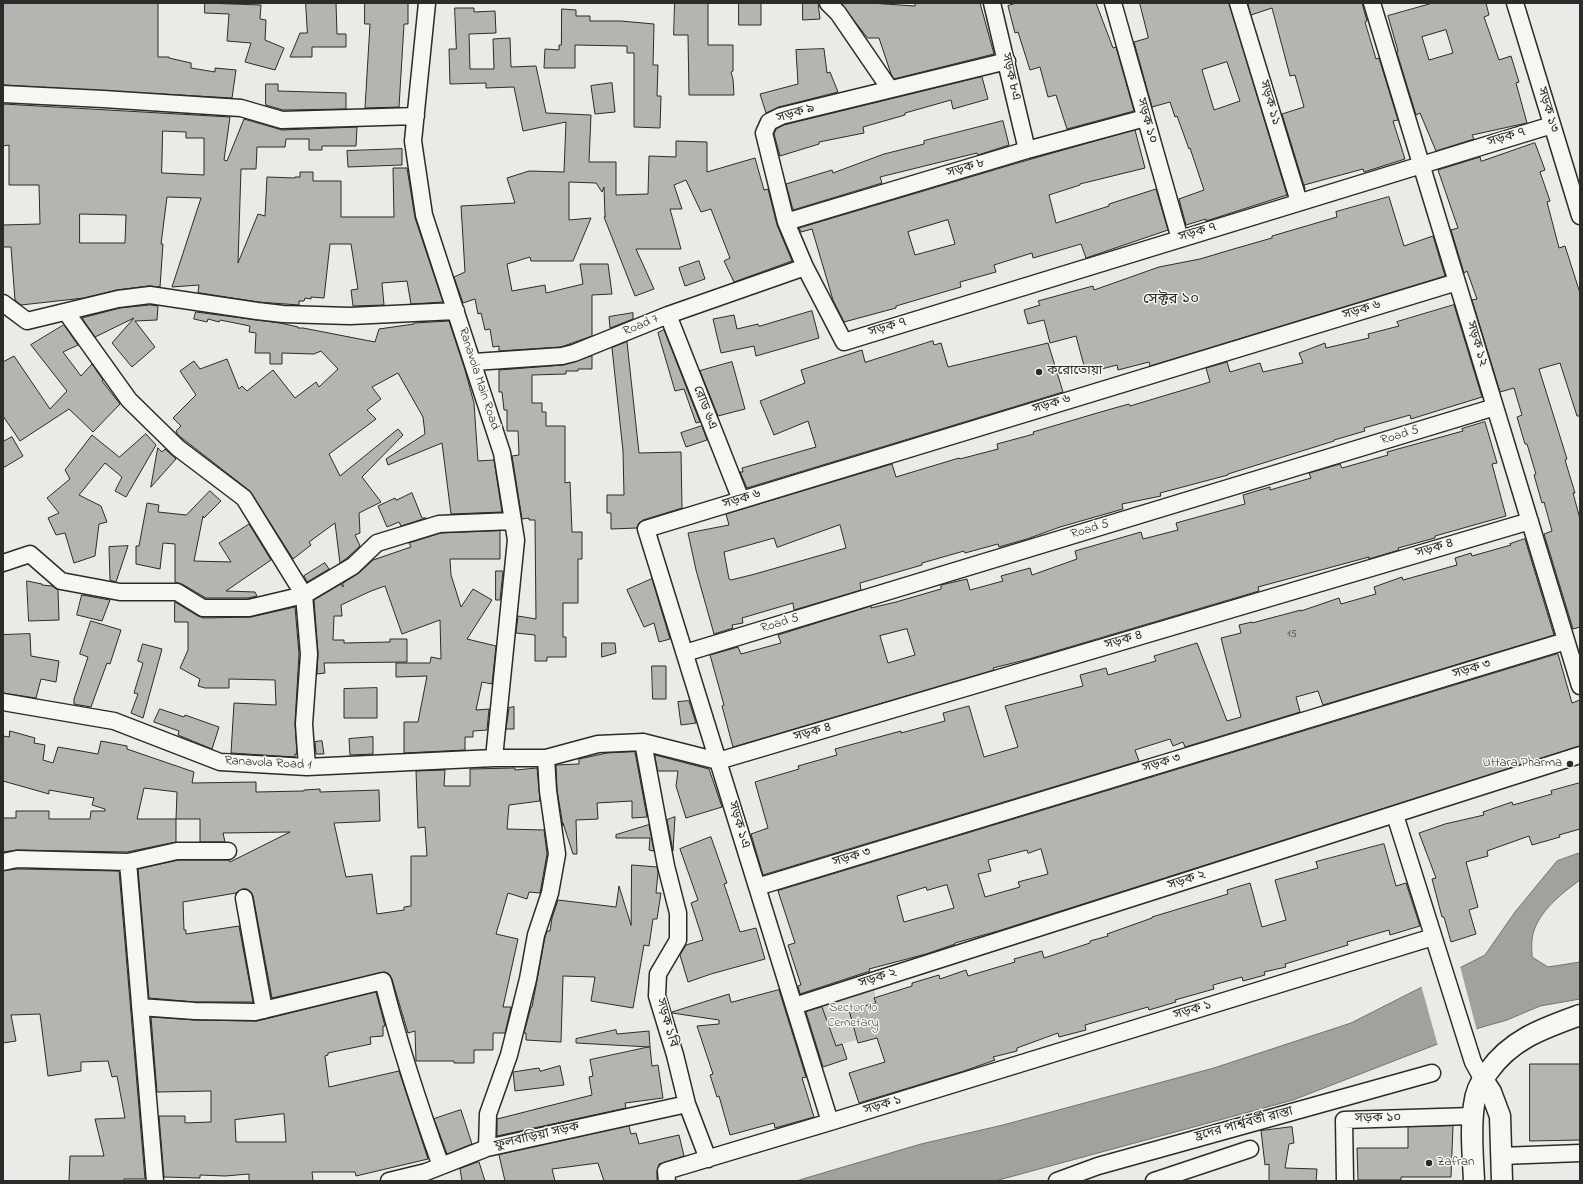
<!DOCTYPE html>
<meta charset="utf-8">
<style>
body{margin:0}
#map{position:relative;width:1583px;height:1184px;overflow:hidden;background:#eaeae6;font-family:"Indie Flower",sans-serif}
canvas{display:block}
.frame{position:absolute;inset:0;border:4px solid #2b2b2b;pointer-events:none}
</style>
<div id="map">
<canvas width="1583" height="1184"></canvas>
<div class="frame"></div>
</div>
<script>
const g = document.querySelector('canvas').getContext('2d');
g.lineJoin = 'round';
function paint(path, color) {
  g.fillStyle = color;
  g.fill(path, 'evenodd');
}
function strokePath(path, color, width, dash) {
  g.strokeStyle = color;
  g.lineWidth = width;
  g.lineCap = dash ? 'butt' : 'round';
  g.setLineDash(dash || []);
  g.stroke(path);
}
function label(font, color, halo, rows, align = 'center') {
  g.font = font + ' "Indie Flower","Noto Sans Bengali",sans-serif';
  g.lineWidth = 3;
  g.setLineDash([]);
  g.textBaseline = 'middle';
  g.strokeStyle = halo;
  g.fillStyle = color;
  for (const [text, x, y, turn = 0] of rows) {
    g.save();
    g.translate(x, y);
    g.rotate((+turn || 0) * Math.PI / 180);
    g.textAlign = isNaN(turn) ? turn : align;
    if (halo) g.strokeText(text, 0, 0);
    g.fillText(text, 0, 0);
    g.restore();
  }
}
const green = new Path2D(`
 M873,984L882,1033L817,1051L808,1007Z`);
const water = new Path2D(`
 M1580,853V880C1561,894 1539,911 1533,934C1531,941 1532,950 1532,957L1548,967L1580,962V999L1540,1006L1507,1020L1479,1028L1293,1100L995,1181H796L921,1144L1003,1125L1214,1068L1351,1023L1485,955L1515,912L1557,861Z`);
const pier = new Path2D(`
 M1460,966L1477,1031L1438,1046L1421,985Z`);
const building = new Path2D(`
 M3,3H158V57H169V58L191,63V68L215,72V68L236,70L232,98L3,85Z
 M205,3L261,5L260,19L266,20L265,40L284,48L275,70L245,62L251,43L227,41L229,14L205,13Z
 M306,3H336L337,34H346V47H312V57H290L300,33H307Z
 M365,3H408V24H404L399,107L365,108L370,24H365Z
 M675,3H708V45H733V71L731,72L733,79L734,95H689L688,35H674Z
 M739,3H761V25H739Z
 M803,3H818L820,19L803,20Z
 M841,3H870L915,6V3H980L994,54L894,79L891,74L879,38H868Z
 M1017,3H1096L1113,48L1116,47L1134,111L1067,129L1056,95L1048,97L1040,67L1030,70L1018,32L1015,33L1008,6Z
 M1140,3H1229L1287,195L1206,221V219L1186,225L1179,199L1204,190L1190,148L1189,149L1177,116L1175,117L1170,102L1152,107L1134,42L1148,38ZM1227,62L1240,101L1214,110L1202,70Z
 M1248,3H1362L1367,21L1365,22L1376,59L1379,58L1398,120L1393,121L1405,159L1364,172L1363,169L1304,185L1305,189L1282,114L1304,107L1295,75L1290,76L1272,8L1251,15Z
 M1433,3H1486L1489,15L1484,17L1499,60L1511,56L1519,82L1516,83L1527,123L1472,135L1474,139L1436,151L1420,113L1416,115L1397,53L1398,51L1388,16ZM1446,30L1453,53L1429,60L1422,37Z
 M455,8H474V12L495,11L496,33L469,34L470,69H494L493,39L510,38L511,67L536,66L546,113L591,115L589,162H616V195L648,194L649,156L676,157V141L707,142V172L755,158L764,190L768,189L777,225L792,261L734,282L724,261L730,258L711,209L701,212L686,180L674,185L682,209H670L681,249H636L654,289L635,296L604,217L606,216H605L604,187L602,192L596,183L569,182V220L591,218L573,261H531L530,257L507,264L512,291L545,285L546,293L583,284L580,264H608L612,294L592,295V336L561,347L499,351V346L493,347L490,329L485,330L481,313L478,314L475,299L463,303L454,277L465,272L461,206L515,203L507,178L529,171L564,172L566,122L523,131L514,87L486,88V83L450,84L449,49H456Z
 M562,9L576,10V16H590V21H621L654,24L653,65H658L657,96H661L660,128L634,127V53H627V46L575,45V68H544L545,49L559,50V45H561Z
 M824,49L827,73L830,72L838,92L779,107L766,113L760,94L798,84L796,50Z
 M982,77L988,99L953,109L951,100L905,113V115L863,127L864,133L819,142V144L780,156L774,134L776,129L784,125Z
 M612,83L615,112L595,114L591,86Z
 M266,84H278V91L346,93V109L283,110L266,105Z
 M3,104L230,117L224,160L227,161L244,119L282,130L357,127L356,146H322V150H309V139H286L285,147H257L256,169H241L238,263L258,214L265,216L267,177L295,178V177H300V172H313V181H341V217H394L393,168H407L415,218L443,302L411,304L407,281L382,283L384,305L353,306L351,290L358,289L351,244H330L324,298L311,297V299L305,298L304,301H299V305L258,302L200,293L198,292L199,285L172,287L201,198L167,197L161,244H163L160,287L149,286L117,290L84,298L21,305L15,300L11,247H3V225L40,224L39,185H9V145L3,146ZM163,131L186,132V138H204V175L162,173ZM80,214L126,215L125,243H80Z
 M1003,121L1009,145L978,155L977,153L880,177L882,183L793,210L786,184L832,170L833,173L884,154L924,144V141Z
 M1135,130L1145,168L1080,184V185L1049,195L1056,223L1109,206V204L1156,189L1168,230L1086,258L1081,244L1033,258L1032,253L994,265L996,272L960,282L961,287L896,306V308L844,322L833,300L812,229L801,232L799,228L1014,164ZM948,220L955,244L915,255L908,232Z
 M1535,143L1545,170L1540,172L1550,201L1547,202L1559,248L1565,246L1580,293V416H1577L1560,363L1539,369L1567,459L1565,460L1575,493H1573L1580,519V627L1573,629L1544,534L1552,531L1544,502L1542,503L1534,475L1536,474L1527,444H1525L1517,417L1522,415L1514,388L1500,392L1472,300L1477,299L1467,271L1464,273L1451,230L1458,228L1438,170L1480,157L1481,161Z
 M402,149V165L348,167L347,151Z
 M1389,197L1404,246L1433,236L1445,276L1150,366L1149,362L1118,370L1117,365L1086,373L1076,336L1050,343L1044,320L1028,324L1024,310L1040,305L1038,301L1093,286L1094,290L1159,267L1200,259L1237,248L1272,238V236L1337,217L1336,212Z
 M699,261L705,279L685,286L679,268Z
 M150,305L158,306L157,320L135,321L155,347L132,367L112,343L134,318L95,337L82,318L120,308Z
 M1454,305L1482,397L1411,419L1410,415L1364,428L1365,431L1334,440V441L1228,474V475L1160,493L1161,496L1122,504L1123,509L1060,527L1027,539L999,547L998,544L965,553L964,551L922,563V565L860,583L861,590L794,610L793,603L742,618L743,623L732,625L733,628L714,634L696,570L688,533L729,525L726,514L892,464L896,477L959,458L960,459L998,449L997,444L1034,434L1033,432L1104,411L1129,404L1130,406L1210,382L1206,368L1227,362L1230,372L1260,363L1263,372L1303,363L1299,353L1325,343L1326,348L1369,338L1368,334L1399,326L1397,322ZM840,525L846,548L755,574L731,580L729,579L724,552L774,538L777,547Z
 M812,311L819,338L756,356L754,346L721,353L713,319L734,315L737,329L758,324L759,326Z
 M196,312L280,323L298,327V328H303L375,342L379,329L414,324V323L449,321L465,370L474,403L478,461L494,460L502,512L451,514L442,443L388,465L386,459L425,434L423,417L398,373L372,387L381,399L367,410L376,419L329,454L340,476L398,429L403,435L362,477L381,502L359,513L360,533L355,535L360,546L347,558L340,563L335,523L309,542L311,545L293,559L250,491L178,435L176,431L181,426L173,418L196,395L180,371L194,361L200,369L227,359L239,389L242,386L247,391L273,370L295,398L316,382L319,387L338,369L321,351L314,354L282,353V364H270V353H255L256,333L249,332L250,326L220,320L219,322L208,319L207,322L194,319Z
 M633,313V319L610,328L609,317Z
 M64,325L78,345L63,352L81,376L92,364L103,380L102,381L120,404L93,432L69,409L20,441L3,416V362L14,356L50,409L67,391L31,345Z
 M664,330L700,422L696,423L684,389L675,391L658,333Z
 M933,341L934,345L941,343L948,367L1048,343L1063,392L747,488L740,472H743L742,468L816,447L808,421L774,435L760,401L805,383L801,370L862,350L865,362Z
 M627,342L639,453L681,452L682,508L643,520L639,523L637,528L611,529V513H607V495H624L623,451L612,348Z
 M592,356V369H578V371H566V374L532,375V403H542V412H546V426H565V483L570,482L572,532H582V559H578V603H563V637H566V657H547V661H535V635L516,633L518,616L536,619L535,520H529V518L522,519L512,456L519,455L518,431H507V410H504L502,392H499V370L563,365Z
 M732,362L745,409L718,416L700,371Z
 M1485,422L1497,463L1492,464L1506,516L1435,536V538L1398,548L1399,550L1369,559V557L1258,587L1259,591L1029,659L993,668L994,670L733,747L722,706L724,705L710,655L738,647L741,654L781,643L778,635L871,606V608L896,602L941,589V585L967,579L970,590L1003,581L1001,576L1030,568L1032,575L1077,559L1075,551L1141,532L1143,539L1178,530L1176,523L1245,504L1243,495L1270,487V490L1311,478L1309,473L1340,464L1342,468L1388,455L1387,452L1463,431L1462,429ZM907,629L915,655L888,663L880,636Z
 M702,426L707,440L686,447L681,433Z
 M146,434L156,445L126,497L115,491L122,477L105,463L79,495L101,506L107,522L99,524L95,556L74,563L65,533L56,535L48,518L59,513L47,498L70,479L65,470L92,435L119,457Z
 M12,437L23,456L3,468V442Z
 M158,448L162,452L165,449L176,459L151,487Z
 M210,491L221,501L204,518L203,516L194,561L231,562L219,543L249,524L271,560L226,591L255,592L257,596L248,598H206L182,584L175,582V544L163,543L160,569L136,564V546H139L147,503L159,505L158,512L186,515Z
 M412,493L422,518H426L401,526L399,522L387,527L378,506L395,498L396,500Z
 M500,531V559H450L451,575L461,607L473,589L492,600L467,639L496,646L492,684L482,682L476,710L489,709L487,730L473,731V737H465V750L404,753V722H418L427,676L396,677V663H430L431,657L441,659L440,620L402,634L385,586L371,591L341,605L342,616H334L333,640H344V643L390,642V639H407V662L324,663L325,673L317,674L318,653L314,600L341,584L343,587V583L359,573L373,560L411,547L409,543L441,533Z
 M1525,539L1554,635L1323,705L1318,691L1296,697L1300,712L1185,747L1183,742L1173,746L1170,739L1135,750L1139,761L763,875L751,834L768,828L755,782L799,769L798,766L837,755L835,749L901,731V733L945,721L943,713L969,706L984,757L1018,747L1005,706L1083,686L1080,675L1106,668L1108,675L1156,661L1154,656L1197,643L1227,721L1241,717L1221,638L1241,633L1239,625L1252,622V623L1301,610V611L1339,598L1341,604L1376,594L1374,587L1402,577L1403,580L1457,565L1455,558L1471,553L1472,556L1511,545L1510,544Z
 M128,546L116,582L110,580L109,547Z
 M325,563L329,569L307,582L304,576Z
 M496,571H503L500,600H496Z
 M652,579L670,639L659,642L654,623L644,627L627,590Z
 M27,581L42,584V585L52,586L58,590L59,620L29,621Z
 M82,595L110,600L102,621L77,615Z
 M175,602L198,616L203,618L251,617L295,607L299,654L295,723L297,754H295V757L231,753L234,703L276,705L275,680L229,679V688H205L198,686L200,679L180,668L188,650V622H175Z
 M91,621L121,630L110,664L107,663L91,707L74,704V699L88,657L80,654Z
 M30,634L31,656L59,661L56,682L41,679L36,698L3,693V635Z
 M602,643H615L616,653L602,657Z
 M143,644L162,649L143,718L131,713L138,694L134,693L143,663L138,661Z
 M1558,654L1572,703L1580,700V746L998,931L955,943V944L926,954L869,969L870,971L800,994L798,986L801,985L788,945L795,943L778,891ZM1041,849L1048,874L1018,882L1020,887L985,897L978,874L991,871L988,860L1027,850L1028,853ZM947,885L954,908L904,922L897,896L926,887L927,890Z
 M652,666H666V699H653Z
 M377,688V718H344V689Z
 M689,701L696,723L681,725L678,702Z
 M514,707V729H506L509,708Z
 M160,709L184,717L185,715L219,727L212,749L178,735L179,731L154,722Z
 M10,731L35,738L34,743L45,745L43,760L53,763L58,747L98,754L101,741L127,746V749L194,772L192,783L256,782V792L304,791V790L320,789V792L379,790L380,821L334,823L346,877L372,874L377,914L404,910V907L411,906V856H427L425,827L418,828L416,771L445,770L444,786H470V769L515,768V770L537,768L540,801L509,805L507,829L544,830L547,854L540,893L529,892L527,899L508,893L496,934L518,939L503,1007H511L505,1033H493V1050H474V1063H454V1061H416L415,1031L408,1033L392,979L389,974L385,972L272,998L253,896L251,892L247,889H242L236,893L183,902L184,930H186V934L239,926L253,1002H195L149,998L138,869L178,860H229L230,862L290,832L223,833L225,842H200V819H176L177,792L144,788L137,819H176V842L127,852L17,850L3,852V818H16V811H49V819H90L91,811H105V809L92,805L94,798L49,790V794L3,781V736L9,737Z
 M373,737V754L350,755L349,739Z
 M322,741L324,754H316L315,742Z
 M635,752L647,817L632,818V801L597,803L598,819L576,820L577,854H573L563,823V826L557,790L556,765L579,764V759L607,753Z
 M655,755L709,769L722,807L686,818L676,786L678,771H658Z
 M1580,783V829L1559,835L1560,837L1532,845L1529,836L1487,851L1488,856L1466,862L1478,907L1469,910L1476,934L1451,942L1444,917H1442L1432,879L1436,878L1419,833L1445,824L1484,815L1483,812L1512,802L1513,805L1552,794L1551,791Z
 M675,817L673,851L667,820Z
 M649,825L654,851L649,850L650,838H616V835Z
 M711,837L727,883L724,884L740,932L756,928L765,959L711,974L688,982L680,955L686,945L703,940L691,903L698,900L680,849Z
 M1384,844L1396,886L1406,883L1420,926L1390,935L1389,930L1347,942L1348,945L1285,964L1286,967L1264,972L1265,975L1243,981L1242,977L1213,985L1214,989L1175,1000L1176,1002L1149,1010L1148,1007L1085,1025L1086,1030L1059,1037L1058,1033L1017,1048V1051L993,1057L995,1060L964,1071L859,1103L849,1073L885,1062L877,1038L858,1043L849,1010L876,1003L874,998L912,986V983L939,975L940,979L966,970L968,976L1015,962L1014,959L1042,951L1044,958L1090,943V941L1108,936L1107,934L1152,918V917L1228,894L1227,890L1250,883L1262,927L1286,920L1275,880L1318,868L1316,862Z
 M632,865L657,867L658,873L656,893H661L657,919H653L649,946L644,945L633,1008L591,1001L595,977L563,976L561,1042L526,1040V1033H524L531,1007H532L545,937L547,931H550L552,918L558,900L616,907L619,886L631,925Z
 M18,869L119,871L145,1179H124V1181H69L70,1156H104L95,1119L125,1118L117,1076L112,1077L108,1061L81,1062V1071L48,1076L40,1014L11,1015L16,1041L3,1043V871Z
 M779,990L806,1077L802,1078L814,1117L775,1128L774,1123L730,1135L719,1096L717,1097L710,1075L713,1074L697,1026L719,1024V1020L672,1013V1012L729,994L731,1002Z
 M376,992L385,1026H383V1036L370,1037L371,1044L328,1053V1055L325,1056L329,1087L399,1071L428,1159L356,1176L355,1172H312L313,1181H249V1174L225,1176L200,1175V1178L164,1177L159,1116H185V1123L211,1122V1091L157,1092L151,1017L195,1020L257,1021ZM284,1114L286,1142H236L235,1120Z
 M822,1007L836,1046L842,1044L847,1059L823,1067L806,1012Z
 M616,1030L617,1034L649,1031L650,1047L576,1043V1039Z
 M650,1047L652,1066L658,1065L663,1098L625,1103L626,1108L497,1136V1119L592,1095L589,1077L593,1076L590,1060Z
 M1530,1064H1580V1140L1530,1141Z
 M560,1066L564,1085L515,1091L513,1072L539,1068L540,1071Z
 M461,1110L472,1144L447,1154L434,1119Z
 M629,1126L631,1134L636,1133L639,1144L679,1135L684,1156L659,1164L657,1172V1181H604L598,1163L552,1169L555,1181H505L499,1155Z
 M1453,1126L1451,1177H1401V1180H1358L1357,1148H1408V1127Z
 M1292,1127L1294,1143L1289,1144L1285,1168L1317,1169L1316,1181H1269V1164L1265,1165L1261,1131Z
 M479,1162L485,1181H462L460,1169Z`);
const minor = new Path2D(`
 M427,3L413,141L424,215L502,453L516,540L494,758
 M828,3L838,13L890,89
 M992,3L1027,150
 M1113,3L1180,239
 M1238,3L1299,202
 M1372,3L1580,686
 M1515,3L1580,216
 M1007,61L781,116L769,122L764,133L786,222L805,267L844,342L1552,125
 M3,94L103,99L241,108L282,120L416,116
 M786,222L1027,150L1145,118
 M3,303L27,321L118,299L150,295L257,311L283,314L350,316L456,311
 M66,312L129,400L178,448L244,498L304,595L309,654L304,724L307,767
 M668,315L741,500
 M474,362L562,356L574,353L668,315L805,267
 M3,563L30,554L61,581L120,592H177L203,608H249L304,595L353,566L377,543L439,524L513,521
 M685,653L1495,407
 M3,702L114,721L220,762L307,767L494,758H546L598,744L643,742L718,761L1530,521
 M643,742L666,866L678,913V940L658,974L657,996L675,1055L687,1104L708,1159
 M1395,815L1473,1062L1483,1080
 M3,862L17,859L128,862L155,1181
 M128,862L177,851H228
 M757,887L1566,641
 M244,898L264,1010
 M794,1006L1580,755
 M140,1007L195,1011L255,1012L383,981C399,1044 419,1105 441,1166
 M830,1122L646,529L1457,282
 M487,1148L488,1114L509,1055L528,979L536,935L550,893L557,854L548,791L546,758
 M1501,1156L1580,1153
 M389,1181L426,1172L487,1148L687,1104
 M667,1181L666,1171L830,1122L1433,937
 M1057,1181L1098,1166L1432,1073
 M1154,1181L1250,1149
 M1345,1181L1344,1120L1472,1116`);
const tertiary = new Path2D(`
 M1483,1080L1491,1092L1500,1116L1502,1181
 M1474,1181C1473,1156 1470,1130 1474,1105C1475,1093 1481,1081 1488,1072C1511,1039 1544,1028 1580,1015`);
const markers = [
 [1039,372,4,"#2b2b2b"],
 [1570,764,4,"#2b2b2b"],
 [1429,1163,4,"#2b2b2b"]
];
const numberNames = [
 ["15",1292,635]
];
const streetNames = [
 ["সড়ক ৮এ",1010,77,77],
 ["সড়ক ১১",1269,103,73],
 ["সড়ক ১৩",1547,110,73],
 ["সড়ক ৯",796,114,-17],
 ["সড়ক ১০",1146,121,74],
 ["সড়ক ৭",1507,138,-17],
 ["সড়ক ৮",966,169,-16],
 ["সড়ক ৭",1198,233,-17],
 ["সড়ক ৬",1362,311,-17],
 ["Road 7",641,326,-22],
 ["সড়ক ৭",888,328,-17],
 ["সড়ক ১২",1476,344,73],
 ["Ranavola Main Road",478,379,72],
 ["সড়ক ৬",1052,405,-17],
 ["রোড ৬এ",704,408,69],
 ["Road 5",1400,436,-17],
 ["সড়ক ৬",742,500,-17],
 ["Road 5",1090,530,-17],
 ["সড়ক ৪",1435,549,-16],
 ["Road 5",780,624,-17],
 ["সড়ক ৪",1124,641,-16],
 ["সড়ক ৩",1472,670,-17],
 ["সড়ক ৪",813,733,-16],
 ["Ranavola Road 1",268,764,3],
 ["সড়ক ৩",1162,764,-17],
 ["সড়ক ১এ",738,825,73],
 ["সড়ক ৩",852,858,-17],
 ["সড়ক ২",1187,881,-18],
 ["সড়ক ২",878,979,-18],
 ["সড়ক ১",1193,1011,-17],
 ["সড়ক ১বি",666,1023,74],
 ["সড়ক ১",883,1106,-17],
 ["সড়ক ১০",1378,1119,-1],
 ["হ্রদের পার্শ্ববর্তী রাস্তা",1244,1125,-15],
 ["ফুলবাড়িয়া সড়ক",537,1137,-13]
];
const poiNames = [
 ["করোতোয়া",1047,372],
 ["Uttara Pharma",1562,764,"right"],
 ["Zafran",1437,1163]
];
const parkNames = [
 ["Sector 10",853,1009],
 ["Cemetary",853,1024]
];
const quarterNames = [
 ["সেক্টর ১০",1171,301]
];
paint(green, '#cacac7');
paint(water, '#a1a19e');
strokePath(water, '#727270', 1);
paint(pier, '#eaeae6');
paint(building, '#b4b4b1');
strokePath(building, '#2b2b2b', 1);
strokePath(minor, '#2b2b2b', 19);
strokePath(tertiary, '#2b2b2b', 23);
strokePath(minor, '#f6f6f2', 16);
strokePath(tertiary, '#f6f6f2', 20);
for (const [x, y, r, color] of markers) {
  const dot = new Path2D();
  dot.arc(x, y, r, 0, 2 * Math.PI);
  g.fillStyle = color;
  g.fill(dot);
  strokePath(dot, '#f6f6f2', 1.5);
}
label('11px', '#4d4d4c', null, numberNames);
label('13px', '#2b2b2b', '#f6f6f2', streetNames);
label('13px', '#2b2b2b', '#f6f6f2', poiNames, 'left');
label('13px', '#535352', '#f6f6f2', parkNames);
label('15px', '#2b2b2b', '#f6f6f2', quarterNames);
</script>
